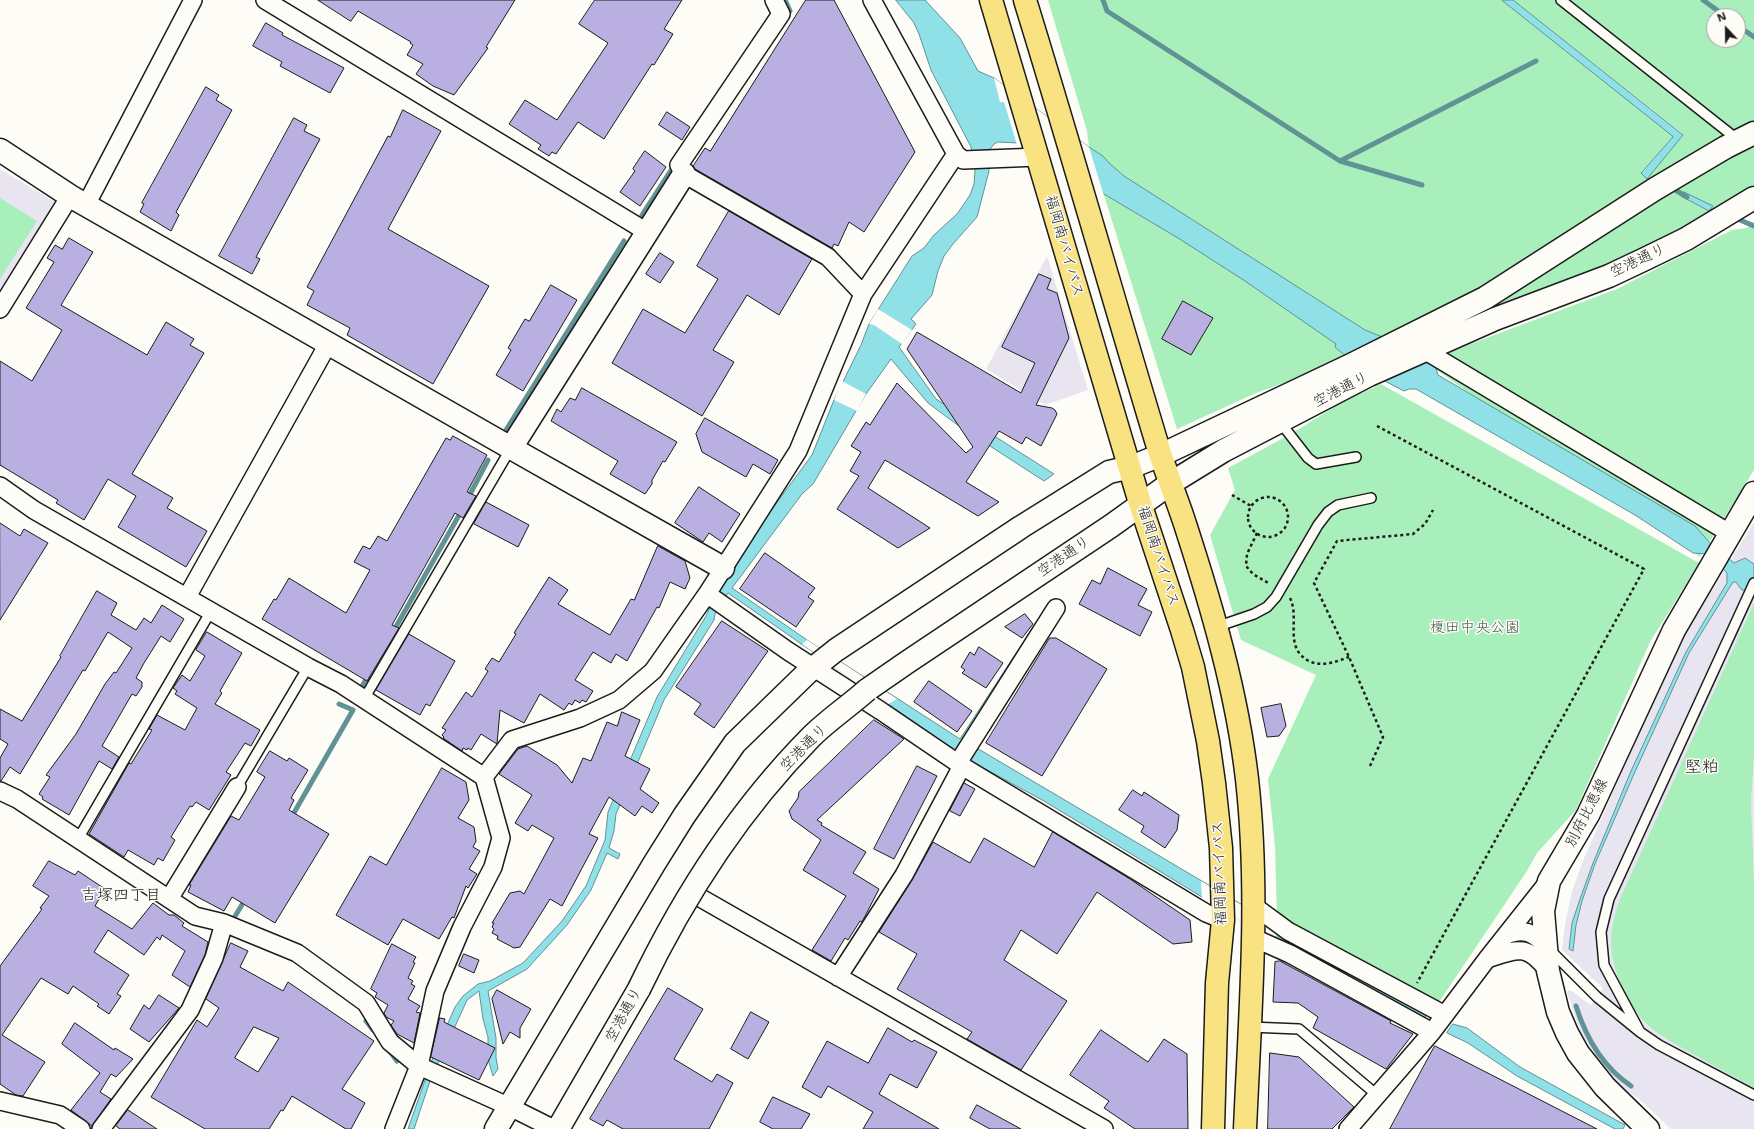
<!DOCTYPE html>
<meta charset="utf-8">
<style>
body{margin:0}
#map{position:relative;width:1754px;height:1129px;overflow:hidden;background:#fdfcf7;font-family:"Shantell Sans",sans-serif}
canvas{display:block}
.north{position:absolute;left:1706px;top:8px;width:40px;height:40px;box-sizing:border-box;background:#fdfcf7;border:1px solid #a3a29f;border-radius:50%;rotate:338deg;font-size:11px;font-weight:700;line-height:16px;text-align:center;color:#1c1c1c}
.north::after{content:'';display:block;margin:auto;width:14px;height:18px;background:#1c1c1c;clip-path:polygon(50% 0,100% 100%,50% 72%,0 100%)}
</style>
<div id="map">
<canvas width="1754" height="1129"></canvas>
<div class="north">N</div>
</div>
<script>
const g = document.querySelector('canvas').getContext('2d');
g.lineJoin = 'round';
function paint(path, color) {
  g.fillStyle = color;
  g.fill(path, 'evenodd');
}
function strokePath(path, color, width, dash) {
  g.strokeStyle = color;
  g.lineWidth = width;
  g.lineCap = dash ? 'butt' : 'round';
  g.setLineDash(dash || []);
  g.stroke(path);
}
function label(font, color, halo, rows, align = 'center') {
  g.font = font + ' "Shantell Sans","Klee One",sans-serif';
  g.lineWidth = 3;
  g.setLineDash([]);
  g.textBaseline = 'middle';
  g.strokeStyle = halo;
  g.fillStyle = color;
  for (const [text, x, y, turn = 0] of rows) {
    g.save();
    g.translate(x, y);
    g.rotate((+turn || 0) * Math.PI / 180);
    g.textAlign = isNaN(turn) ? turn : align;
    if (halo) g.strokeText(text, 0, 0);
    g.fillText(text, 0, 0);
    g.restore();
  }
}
const built = new Path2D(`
 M0,169L60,205L0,301Z
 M1047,256L1088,390L1045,405L986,369Z
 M1754,522V1129H1671L1638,1098L1627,1091L1609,1076L1595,1058L1581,1035L1567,992L1569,990L1573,992L1591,1005L1603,988L1562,950L1565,924L1572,891L1585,856L1675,651Z`);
const green = new Path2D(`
 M1048,0H1502L1673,137L1641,172L1647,179L1683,134L1513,0H1754V122L1721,139L1610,205L1480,288L1322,369L1256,393L1177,429L1089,147L1087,131ZM1714,16H1738V40H1714Z
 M1754,145V185C1707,216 1657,245 1605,267C1568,283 1529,296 1491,311L1490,308C1535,278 1580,249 1625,220C1667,194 1710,167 1754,145Z
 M0,198L37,221L0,279Z
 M1754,222V470L1700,557L1427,363L1465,346L1617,289L1732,230L1747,228Z
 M1381,384L1699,563L1650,642L1576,810L1537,853L1527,871L1437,1005L1277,919L1275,846L1268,779L1316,675L1241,640L1210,535L1235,490L1228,468L1291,434L1339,404Z
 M1754,603V753L1751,802L1754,884V1088C1734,1077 1713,1065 1693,1054C1677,1045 1661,1037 1647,1024C1637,1015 1631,1004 1625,992C1608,959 1607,934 1620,899Z`);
const water = new Path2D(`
 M896,0H925L960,38L978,71L994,78L1089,147L1103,156L1109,163L1124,176L1365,330L1385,338L1436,368L1438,375L1695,526L1710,543L1734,563L1745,558L1754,564V596L1741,589L1736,582H1733L1689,653L1634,774L1595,864L1582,901L1576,925L1573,951L1569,949L1572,923L1580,899L1593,863L1631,771L1686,652L1727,583V573L1708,554L1693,553L1635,515L1416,389H1409L1404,391C1380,379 1355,365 1335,347L1336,344L1245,281L1178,238L1018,143L998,142L994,144L988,152L989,171L977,217L953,244L944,256L938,271L932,295L911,319L916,324L899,347L936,399L1054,474L1044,481L959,426L928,403L891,359L866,394L813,484L802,494L732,588L807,640L960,739L1050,601L1055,603L975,747L1427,1014L1423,1020L1276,942L1044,801L967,759L728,593L715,614L714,620L664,700L616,814L614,831L609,848L620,854L618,859L607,853L591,890L567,925L527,969L488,991L496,1038V1058L498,1069L493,1076L488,1059V1037L483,1019L479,991L467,1000L463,1009L430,1081L414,1129H408L432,1060L455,1007L463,996L478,984L490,981L523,963L562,921L586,886L605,840L608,812L657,697L706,616L727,570L812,455L834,400L861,345L869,324L912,256L924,248L934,235L957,214L970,195L974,184L975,171L971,147L931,70L919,34L914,23Z
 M1502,0H1513L1683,135L1647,179L1641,173L1673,137Z
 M1684,192L1713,206L1709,211L1681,196Z
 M1453,1024L1467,1028L1520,1067L1625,1125L1623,1129H1615L1517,1076L1468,1043L1447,1033Z`);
const pier = new Path2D(`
 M994,78L1089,147L1104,196L1021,145H1017L1004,102H1000Z
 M878,309L912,330L902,344L874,325L869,324Z
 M842,381L866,394L857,411L834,400Z
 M807,640L897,699L887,705L802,644Z
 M1201,881L1277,926L1276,942L1202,898Z`);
const stream = new Path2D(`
 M785,0L790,11
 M1103,0L1107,11L1340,161L1536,61
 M1703,0L1725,16
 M1738,26L1754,37
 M1340,161L1422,185
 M1670,187L1687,197
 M642,215L675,164
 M1733,217L1754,226
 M506,430L624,241
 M468,498L488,460
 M393,632L462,510
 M361,688L368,676
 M291,818L353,710L339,704
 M234,918L246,898
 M1576,1006C1586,1038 1603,1067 1631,1086
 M366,1021L373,1030
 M389,1050L397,1061`);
const building = new Path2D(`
 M318,0H515L486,47L488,48L454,95L433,86L416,74L423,64L407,55L413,45L410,43L411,42L358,11L351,21Z
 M595,0H682L664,29L673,34L654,65L652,64L604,139L578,122L556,154L552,152L549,156L538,149L541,145L509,124L525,100L557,120L608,43L579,24Z
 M806,0H834L915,152L864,232L849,222L838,246L834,244L832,248L695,169L693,166L705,148L710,151Z
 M266,23L283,33L282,35L344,68L330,93L280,66L282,62L253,46Z
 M206,87L219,95L216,100L232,110L176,212L179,215L171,231L140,212L144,204L142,203Z
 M403,110L441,131L388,229L489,286L433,384L347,335L350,328L307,305L314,291L307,287L388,136L390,137Z
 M667,112L690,127L682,140L659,125Z
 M294,118L307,125L304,131L320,139L256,257L260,259L252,274L219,256Z
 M645,151L666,167L640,206L620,192L635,171L633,169Z
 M729,211L812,259L779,315L747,295L713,350L734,362L702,416L612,363L643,309L685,333L718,279L697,266Z
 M69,238L93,252L61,305L147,355L166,322L194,339L190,345L204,353L132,474L173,498L167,508L207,531L186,567L118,527L136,496L108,479L84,520L56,503L58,500L0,465V361L32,381L62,330L26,308L54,262L47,258L55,245L62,249Z
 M660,253L674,262L660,283L646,274Z
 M1039,274L1051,279L1047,289L1057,293L1069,338L1036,405L1052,408L1055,410L1057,414L1041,446L1026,437L1022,444L999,431L966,482L999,502L978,516L885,460L868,488L930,528L898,548L837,509L859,476L850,471L861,452L851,446L866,422L870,425L897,383L966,453L973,447L907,349L917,332L1021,393L1035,363L1002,347Z
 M551,285L577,300L523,391L496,375L511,350L508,348L525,319L529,321Z
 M1183,301L1213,318L1191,355L1162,339Z
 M582,388L677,442L665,462L663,461L652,480V484L645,494L610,474L618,461L551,421L557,409L561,412L570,398L575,400Z
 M705,418L778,460L770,474L753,464L746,477L702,452L696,434Z
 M453,436L487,455L467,492L476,496L463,518L455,513L392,625L399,628L367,681L262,619L274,599L276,600L289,578L346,613L370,570L354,562L363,546L370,549L378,536L387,541L446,438L450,440Z
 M699,487L740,514L722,542L709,533L703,542L675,523Z
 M486,502L529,525L518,547L474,524Z
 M0,523L20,536L24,529L48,543L0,620Z
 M658,546L685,561L690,578L685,589L670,582L659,608L657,607L627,661L616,654L611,663L593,652L575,680L593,691L586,702L582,700L580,703L575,700L572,705L569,703L564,710L540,694L524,723L500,710L497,744L481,734L471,750L468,748L467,750L463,748L462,751L443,738L444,737L442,735L446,730L442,728L466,692L472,697L488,671L485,669L492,658L499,662L516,634L514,633L549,577L568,590L558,604L610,635L631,599L634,600Z
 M765,553L815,588L808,597L814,601L796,627L740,589Z
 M1108,568L1147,589L1138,605L1152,612L1140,636L1079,604L1092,580L1100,584Z
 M97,591L117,603L111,615L136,630L144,618L151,623L162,605L184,619L170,642L161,636L144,663L136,678L142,682V687L136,696L132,694L102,746L119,757L112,769L99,761L69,815L42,799L43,797L39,794L50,777L46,775L76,734L105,684L114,672L116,673L132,648L108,632L85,671L83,670L20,774L10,767L1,781H0V758L8,744L0,739V709L22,721L61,657L60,656Z
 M1025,614L1033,624L1022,638L1005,627Z
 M722,621L768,651L714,728L694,714L701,704L676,687Z
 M207,632L242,653L220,691L222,693L215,704L260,730L251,746L245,743L226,772L231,775L209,810L196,802L192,807L190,806L171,837L175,840L163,861L158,858L154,865L128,850L124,857L89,834L129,763L131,764L152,730L149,729L157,715L185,730L197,708L175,694L177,691L173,688L182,675L190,681L205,656L196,650Z
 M409,634L455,661L430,706L426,704L420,715L376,690Z
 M1050,638H1056L1107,669L1042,776L986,743Z
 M979,647L1003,663L986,688L962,673L965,670L961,667L970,652L974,655Z
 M929,681L972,711L957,732L914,702Z
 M1281,704L1286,726L1279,736L1267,737L1261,708Z
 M622,712L640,720L625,756L650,769L640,789L659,803L652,813L642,806L635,816L609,797L589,834L598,838L562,906L550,899L520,947L514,948L497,939L498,936L492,933L494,929L492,927L494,923H492L510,893L520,891L524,894L554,838L532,825L528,831L515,823L532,795L499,774L518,749L527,746L557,765L572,783L583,758L591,761L607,722L617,726Z
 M874,720L904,739L817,820L822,823L821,825L866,852L853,873L879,889L862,922L860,921L848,940L845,938L831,961L812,950L846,896L803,870L821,840L792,819L789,811L798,798L799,792Z
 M270,751L287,761L289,758L308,770L291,798L294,800L289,810L329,834L275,923L232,897L224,911L188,892L191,885H189L231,816L239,820L265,777L257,772Z
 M917,766L937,776L894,859L874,849Z
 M442,768L466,782L469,800L458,818L474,827L476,841L473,847L480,851L469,869L477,874L468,888L466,886L454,918L452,917L439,939L403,919L388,945L336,915L370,856L386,865Z
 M964,783L975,789L960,816L950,811Z
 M1133,790L1142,796L1144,792L1179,815L1177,830L1165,848L1141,832L1144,826L1119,810Z
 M1053,832L1130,879L1190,920L1192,942L1173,944L1097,892L1057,954L1021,930L1004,960L1067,1001L1021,1070L967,1039L972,1032L897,989L917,954L879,932L912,880L933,842L970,863L984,838L1034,867Z
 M49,861L75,875L78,871L105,889L95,906L132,929L153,903L169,915H174L184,923L182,926L208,942L205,955L190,987L172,975L185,951L162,935L160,940L157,937L144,955L108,930L94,952L129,975L117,994L121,996L109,1014L97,1006L99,1004L73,986L68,994L41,978L2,1035L45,1062L23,1096L16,1095L0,1084V966L42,909L40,908L49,896L33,886Z
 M231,943L248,951L240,967L283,991L288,982L374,1041L342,1089L365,1103L351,1129H346L292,1096L283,1111L281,1110L269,1129H205L151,1097L197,1020L207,1027L219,1008L206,999ZM254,1027L279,1038L258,1072L235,1058Z
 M392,944L416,957L413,962L415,963L408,978L413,981L411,984L415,986L408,999L420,1006L416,1012L420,1013L414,1043L397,1034L391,1025L394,1021L386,1017L384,1013L388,1005L375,997L377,993L371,989Z
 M464,954L479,960L474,973L459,966Z
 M1280,961L1391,1021L1390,1023L1413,1034L1386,1069L1313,1028L1318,1017L1298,1003L1273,1002L1275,962Z
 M668,988L703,1009L674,1059L712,1082L717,1074L733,1083L709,1129H623L607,1120L603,1126L590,1119Z
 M497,990L531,1009L520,1028V1038L510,1032L503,1044L492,999Z
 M159,995L179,1008L149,1042L130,1029L144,1005L149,1009Z
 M751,1012L769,1022L748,1059L731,1049Z
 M440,1018L445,1019L444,1022L495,1048L479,1080L431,1057Z
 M75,1023L114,1050L115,1048L133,1059L116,1077L111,1074L100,1092L111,1099L92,1126L71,1110L100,1073L62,1044Z
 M888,1028L912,1042L914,1040L937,1052L917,1088L890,1074L879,1094L939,1129H863L873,1112L828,1086L821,1098L802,1087L827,1041L868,1063Z
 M1101,1030L1148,1062L1164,1039L1187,1054L1188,1129H1135L1104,1108L1109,1101L1070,1075Z
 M1435,1046L1597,1129H1390Z
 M1270,1053L1299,1057L1354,1107L1332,1129H1268Z
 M773,1097L810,1114L801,1129H773L760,1122Z
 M977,1105L1021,1129H990L970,1118Z
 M128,1110L157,1129H120L116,1126Z`);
const path = new Path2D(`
 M1377,426L1644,569L1417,983
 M1232,495L1251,506
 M1248 517a20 20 0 1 1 40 0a20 20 0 1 1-40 0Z
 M1257,533L1247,554L1246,566L1253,574L1270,584
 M1290,598C1300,618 1284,646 1307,660C1321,668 1335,662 1349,657
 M1370,766L1383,737L1349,657L1314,583L1337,541L1413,534L1425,524L1433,510`);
const lane = new Path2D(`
 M1561,0L1733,136L1730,141
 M1280,422L1308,458L1316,464L1356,457
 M1216,627L1254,614L1267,607L1276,597L1318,525L1328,512L1338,505L1371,498
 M364,699L511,448
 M237,787L308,667
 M78,839L211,611
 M1549,949L1597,997L1640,1032L1659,1045L1754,1095
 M1250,1027L1299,1029L1377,1095
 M1640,1032L1604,965L1601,932L1609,899L1754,583`);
const street = new Path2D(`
 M265,0L647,232
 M774,0L781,14L679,165L684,174L828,257L863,294
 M872,0L956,154L963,160L1038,157
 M86,205L193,0
 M0,309L70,196
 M1424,350L1731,534
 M0,486L34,510L308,667L341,684L484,777
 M707,594L788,651L881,711L962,766L1206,913L1223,920
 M187,597L328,344
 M0,791L17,799L195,916L224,923L297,953L366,1003L390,1042L419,1066L510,1107L554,1129
 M692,893L1104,1129
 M169,899L237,787
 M1254,906L1288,931L1445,1015
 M1506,935C1524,928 1532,932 1546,945
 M1254,938L1290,954L1432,1032
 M1487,959C1517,949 1527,943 1548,971
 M838,977L904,875L962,766L961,758L1056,608
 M0,1101L60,1115L81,1129
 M101,1129L190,1010L214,958L224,923
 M394,1129L419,1066L435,991L462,927L493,867L501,838L484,777L512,740L580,718L619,700L653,671L707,594L798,451L863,294L956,154
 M1348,1129L1432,1032L1487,959L1548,882`);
const secondary = new Path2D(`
 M0,150L70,196L511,448L723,568
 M511,448L684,174
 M867,690L906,663L1111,526L1171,483L1223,451L1369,375L1495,319L1609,276L1645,259L1686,239L1754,198
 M496,1129L654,864L684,816L735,743L807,673L836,650L1021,527L1109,472L1131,467L1161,455L1351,365L1485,298L1655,189L1726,147L1754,133
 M558,1129L639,989
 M1648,1129L1605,1087L1578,1053L1567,1033L1558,1012L1548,971L1543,911L1549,881L1588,815L1674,630L1754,493`);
const highway = new Path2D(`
 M991,0L1140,503L1182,630L1193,667L1208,741L1214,783L1221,848L1223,920L1217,983L1213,1129
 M1025,0C1071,149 1113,298 1158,447C1166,473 1177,499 1185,524C1212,607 1237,693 1247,779C1260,896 1250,1012 1245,1129`);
const secondaryBridge = new Path2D(`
 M639,989C683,897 739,810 811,737C828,720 849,706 867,690`);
const streetNames = [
 ["福岡南バイパス",1064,246,74],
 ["空港通り",1638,261,-25],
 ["空港通り",1341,390,-27],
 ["福岡南バイパス",1158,556,72],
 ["空港通り",1064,557,-34],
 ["空港通り",804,748,-45],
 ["別府比恵線",1587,813,-63],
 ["福岡南バイパス",1220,873,-92],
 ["空港通り",624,1015,-61]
];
const parkNames = [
 ["榎田中央公園",1475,628]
];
const neighbourhoodNames = [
 ["吉塚四丁目",121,896]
];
const quarterNames = [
 ["堅粕",1702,768]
];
paint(built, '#e9e5f0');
paint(green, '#a8efbc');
paint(water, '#8fe0e7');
strokePath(water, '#619296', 1);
paint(pier, '#fdfcf7');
strokePath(stream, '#619296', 5);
paint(building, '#b9b0e1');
strokePath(building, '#1c1c1c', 1);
strokePath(lane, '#1c1c1c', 12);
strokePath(street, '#1c1c1c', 20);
strokePath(secondary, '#1c1c1c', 25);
strokePath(highway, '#1c1c1c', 25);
strokePath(path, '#1c1c1c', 2.5, [3, 3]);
strokePath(lane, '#fdfcf7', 9);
strokePath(street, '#fdfcf7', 17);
strokePath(secondary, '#fdfcf7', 22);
strokePath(highway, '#f8e281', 22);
strokePath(secondaryBridge, '#1c1c1c', 25, []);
strokePath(secondaryBridge, '#fdfcf7', 22);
label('15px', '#1c1c1c', '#fdfcf7', streetNames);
label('15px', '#465b4c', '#fdfcf7', parkNames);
label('16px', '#1c1c1c', '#fdfcf7', neighbourhoodNames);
label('17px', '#1c1c1c', '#fdfcf7', quarterNames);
</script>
